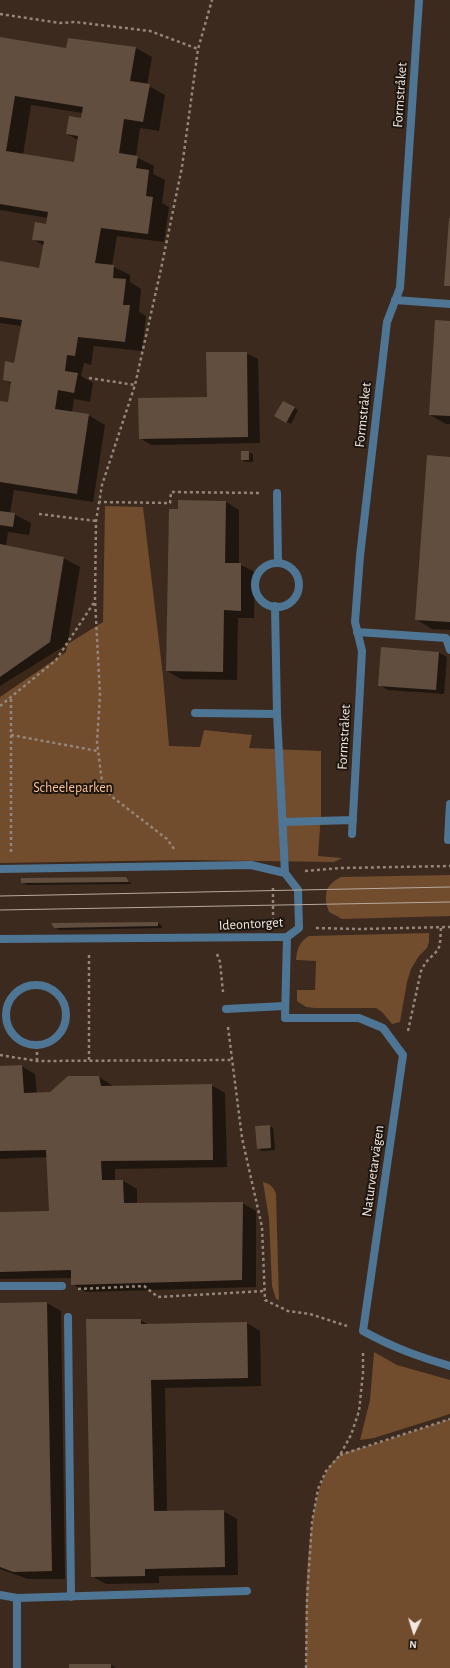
<!DOCTYPE html>
<meta charset="utf-8">
<style>
body{margin:0}
#map{position:relative;width:450px;height:1668px;overflow:hidden;background:#3b2a1d;font-family:"Alegreya Sans",sans-serif}
canvas{display:block}
.north{position:absolute;left:394px;top:1612px;width:40px;height:40px;-webkit-text-stroke:3px #1d150f;paint-order:stroke;rotate:184deg;font-size:11px;font-weight:700;line-height:16px;text-align:center;color:#f3e8df}
.north::after{content:'';display:block;margin:auto;width:14px;height:18px;background:#f3e8df;clip-path:polygon(50% 0,100% 100%,50% 72%,0 100%)}
</style>
<div id="map">
<canvas width="450" height="1668"></canvas>
<div class="north">N</div>
</div>
<script>
const g = document.querySelector('canvas').getContext('2d');
g.lineJoin = 'round';
function paint(path, color) {
  g.fillStyle = color;
  g.fill(path, 'evenodd');
}
function strokePath(path, color, width, dash) {
  g.strokeStyle = color;
  g.lineWidth = width;
  g.lineCap = dash ? 'butt' : 'round';
  g.setLineDash(dash || []);
  g.stroke(path);
}
function label(font, color, halo, rows, align = 'center') {
  g.font = font + ' "Alegreya Sans",sans-serif';
  g.lineWidth = 4;
  g.setLineDash([]);
  g.textBaseline = 'middle';
  g.strokeStyle = halo;
  g.fillStyle = color;
  for (const [text, x, y, turn = 0] of rows) {
    g.save();
    g.translate(x, y);
    g.rotate((+turn || 0) * Math.PI / 180);
    g.textAlign = isNaN(turn) ? turn : align;
    if (halo) g.strokeText(text, 0, 0);
    g.fillText(text, 0, 0);
    g.restore();
  }
}
const green = new Path2D(`
 M105,506L143,507L163,676L169,746L200,747L204,730L252,735L249,748L321,751V815L318,856L342,858L334,862L184,860L0,863V686L103,622Z
 M450,875V916L342,919L329,912C323,895 325,885 341,877Z
 M429,933V942L427,948L419,956L411,969L407,982L400,1022L392,1024L382,1012L376,1008H315L306,1007L297,1001V990H315L316,961L296,960C297,949 299,942 309,936Z
 M263,1182C270,1184 273,1186 276,1194L279,1300L276,1299L272,1286L269,1219Z
 M374,1352L397,1365L450,1380V1414L374,1438L360,1440L370,1400Z
 M450,1419V1668H306C306,1625 301,1478 341,1455C350,1450 362,1448 372,1445C398,1436 424,1428 450,1419Z`);
const shadow = new Path2D(`
 M0,38L67,49L136,48L152,57L147,85L165,95L159,131L140,128L136,157L154,166L153,174L165,180L162,203L169,207L164,242L117,236L112,266L130,275V282L141,289L139,312L146,316L142,351L94,346L91,365L84,363L81,376L93,383L90,402L74,399L72,413L88,415L105,425L93,502L14,490L10,513L14,514L31,523L29,535L8,532L6,546L63,558L80,567L66,652L0,697V402L8,403L12,384L4,380L15,365L22,326L0,323V262L40,269L44,246L33,239L47,225L48,218L0,210ZM31,105L83,113L82,119L67,134L78,140L74,163L23,155Z
 M450,322V424H446L430,415Z
 M246,353L258,359L260,443L151,445L140,438L208,398Z
 M283,402L298,410L291,424L276,416Z
 M249,452L253,454V462H246L242,460Z
 M450,458V630L432,629L416,619Z
 M226,502L239,510V564L255,572L254,618H238L237,680L181,679L167,671L179,510Z
 M438,652L447,657L444,694L388,690L379,685Z
 M125,878L132,884L27,885L22,882Z
 M158,923L162,926V928L59,930L55,927Z
 M21,1066L35,1074L37,1093H51L99,1077L113,1086L211,1085L225,1093L227,1167L115,1169V1181H123L137,1189V1204L242,1203L256,1211V1287L86,1292L72,1284V1278L0,1279V1213L50,1212L48,1157L0,1159V1067Z
 M269,1126L273,1128L275,1150L262,1151L258,1148Z
 M47,1303L61,1311L65,1579H28L0,1569V1304Z
 M140,1320L149,1325L247,1323L260,1331L261,1386L165,1388L167,1512L223,1511L237,1519L238,1575L159,1576V1583L106,1584L92,1576Z
 M70,1665H111L116,1668H70Z`);
const building = new Path2D(`
 M0,37L66,48L68,38L136,47L130,81L150,84L143,122L124,119L119,153L138,156L136,168L149,170L146,196L153,197L148,234L101,228L95,263L114,265L113,278L126,279L123,305H130L125,342L78,337L75,356L67,355L65,371L78,373L74,393L58,390L55,409L89,414L77,494L0,482V401L8,402L11,382L3,380L5,361L14,363L22,320L0,317V261L39,268L44,241L32,240L35,222L46,224L48,212L0,204ZM15,96L83,107L81,118L69,116L66,134L78,136L74,162L6,151Z
 M449,218H450V286H444Z
 M435,320L450,321V416L429,415Z
 M206,352H247L248,437L139,439L138,398L207,397Z
 M283,401L295,407L286,423L274,416Z
 M241,451H249V460H241Z
 M427,455L450,457V622L415,620Z
 M178,500L226,501L225,563H241V611L224,610L223,672L166,671L169,509H178Z
 M0,511L15,513L13,527L0,525Z
 M0,544L64,557L50,642L0,677Z
 M381,647L439,652L436,690L378,686Z
 M126,877L129,882L21,883V878Z
 M158,922V926L54,928L51,923Z
 M22,1065L24,1093L50,1092L68,1076H99L101,1086L212,1084L213,1160L101,1161L102,1180H123L124,1203L243,1202L242,1280L71,1285V1270L0,1272V1212L49,1211L46,1150L0,1151V1066Z
 M270,1125L271,1148L257,1149L255,1126Z
 M47,1302L52,1571L13,1572L0,1567V1303Z
 M86,1319H141V1324L247,1322L248,1378L151,1380L154,1511L224,1510L225,1567L145,1569V1576L91,1577Z
 M69,1664H111V1668H69Z`);
const path = new Path2D(`
 M0,14L60,23L75,22L150,31L198,49
 M89,378L135,385
 M98,502L170,503L171,492L259,493
 M39,514L96,521
 M0,706L56,660L95,601
 M11,735L98,751
 M174,849L167,839L111,796L102,782L97,742L100,695L95,600L96,521L102,485L135,385L161,269L182,167L198,49L212,0
 M11,852V698
 M305,871L342,868L450,866
 M273,888V921
 M316,928L359,929L450,927
 M217,954L220,962L223,992
 M89,955V1061
 M228,1027L242,1138L262,1227L265,1300L288,1311L310,1314L347,1326
 M408,1031L421,971L426,962L438,950L440,944L441,927
 M37,1046V1061
 M0,1055L37,1061L232,1060
 M78,1289L144,1286L158,1297L265,1291
 M340,1455L450,1419
 M306,1668L307,1599L312,1522L318,1489L326,1471L340,1455L351,1435L359,1411L363,1373V1350`);
const service = new Path2D(`
 M395,300L450,304
 M277,493L278,563
 M255 585a22 22 0 1 1 44 0a22 22 0 1 1-44 0Z
 M275,606L277,714L285,873
 M357,632L446,638L450,650
 M195,713L277,714
 M283,822L353,820
 M352,834L362,651L355,622L360,556L387,322L400,288L419,0
 M448,840L450,804
 M287,937L285,1018H359L383,1028L403,1055L363,1331C394,1348 417,1356 450,1366
 M6 1015a30 30 0 1 1 60 0a30 30 0 1 1-60 0Z
 M226,1009L284,1006
 M0,1286H62
 M68,1317L71,1597
 M0,1595L17,1598V1668
 M17,1598L247,1591`);
const minor = new Path2D(`
 M0,869L251,865L285,873L298,890L299,928L287,937L0,939`);
const tram = new Path2D(`
 M0,896L450,887
 M0,910L450,902`);
const streetNames = [
 ["Formstråket",400,95,-86],
 ["Formstråket",363,415,-84],
 ["Formstråket",344,737,-87],
 ["Ideontorget",251,924,-3],
 ["Naturvetarvägen",373,1171,-82]
];
const parkNames = [
 ["Scheeleparken",73,788]
];
paint(green, '#714c2d');
paint(shadow, '#0007');
paint(building, '#614e3f');
strokePath(path, '#94867b', 2.5, [3, 3]);
strokePath(service, '#4f7595', 8);
strokePath(minor, '#4f7595', 8);
strokePath(tram, '#b6a99f', 1);
label('14px', '#f3e8df', '#1d150f', streetNames);
label('14px', '#fec192', '#1d150f', parkNames);
</script>
